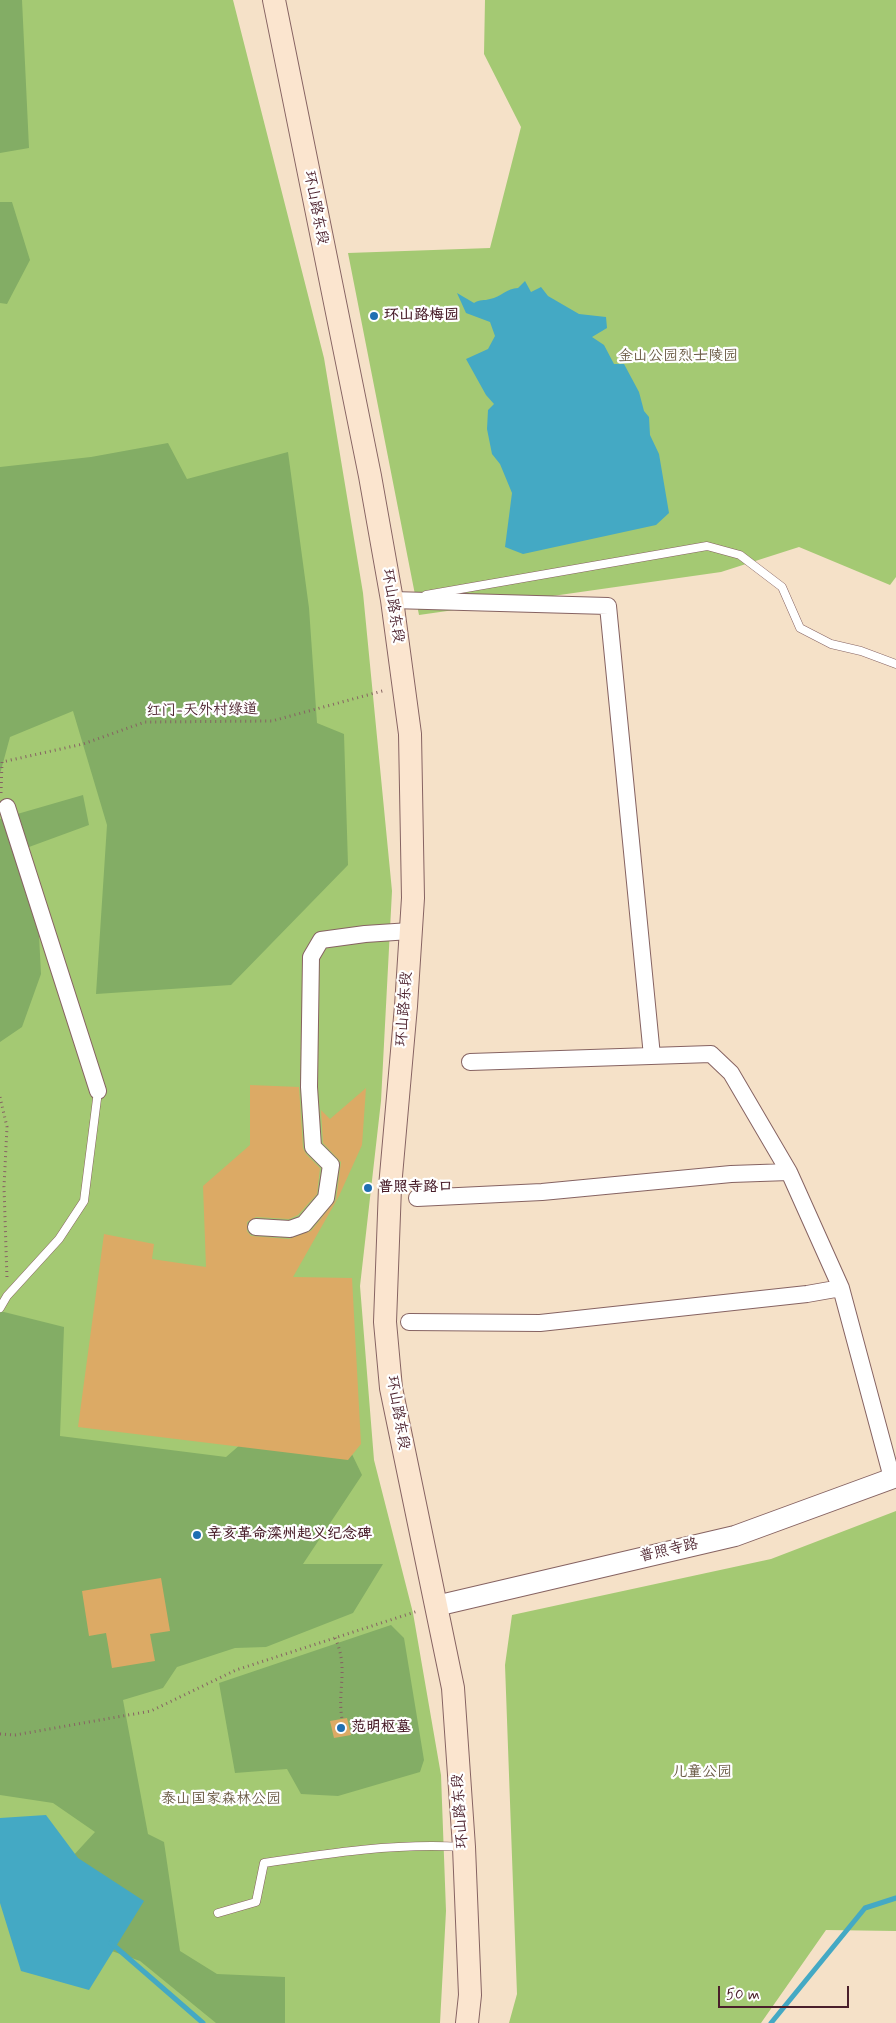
<!DOCTYPE html>
<meta charset="utf-8">
<style>
body{margin:0}
#map{position:relative;width:896px;height:2023px;overflow:hidden;background:#f5e1c8;font-family:Mynerve,sans-serif}
canvas{display:block}
.scale{position:absolute;left:718px;top:1986px;width:131px;height:22px;box-sizing:border-box;border:2px solid #4a1f2b;border-top:0;padding-left:6px;font-size:15px;line-height:18px;white-space:nowrap;color:#4a1f2b;-webkit-text-stroke:4px #fff;paint-order:stroke}
</style>
<div id="map">
<canvas width="896" height="2023"></canvas>
<div class="scale">50 m</div>
</div>
<script>
const g = document.querySelector('canvas').getContext('2d');
g.lineJoin = 'round';
function paint(path, color) {
  g.fillStyle = color;
  g.fill(path, 'evenodd');
}
function strokePath(path, color, width, dash) {
  g.strokeStyle = color;
  g.lineWidth = width;
  g.lineCap = dash ? 'butt' : 'round';
  g.setLineDash(dash || []);
  g.stroke(path);
}
function label(font, color, halo, rows, align = 'center') {
  g.font = font + ' Mynerve,"LXGW WenKai TC",sans-serif';
  g.lineWidth = 4.5;
  g.setLineDash([]);
  g.textBaseline = 'middle';
  g.strokeStyle = halo;
  g.fillStyle = color;
  for (const [text, x, y, turn = 0] of rows) {
    g.save();
    g.translate(x, y);
    g.rotate((+turn || 0) * Math.PI / 180);
    g.textAlign = isNaN(turn) ? turn : align;
    if (halo) g.strokeText(text, 0, 0);
    g.fillText(text, 0, 0);
    g.restore();
  }
}
const green = new Path2D(`
 M0,0H233L324,358L363,593L392,891L381,1101L360,1286L374,1460L413,1613L441,1775L446,1911L440,2023H0Z
 M485,0H896V577L890,585L799,547L721,572L419,615L348,253L490,248L521,127L484,54Z
 M896,1511V1931L826,1930L761,2023H509L517,1994L505,1665L512,1615L771,1559Z`);
const forest = new Path2D(`
 M0,0H22L29,148L0,153Z
 M0,202H12L30,260L7,304L0,303Z
 M168,443L187,479L288,452L309,608L317,723L344,734L348,865L231,985L96,994L107,825L73,711L10,737L0,774V467L91,457Z
 M83,795L89,825L29,847L24,888L39,935L41,974L22,1027L0,1042V819Z
 M0,1311L64,1327L60,1436L226,1457L248,1438L349,1448L362,1475L303,1564H383L353,1613L266,1647L235,1648L177,1667L163,1688L123,1700L148,1834L164,1842L180,1951L217,1974L285,1977V2023H216L140,1961L109,1950L72,1857L95,1832L53,1803L0,1795Z
 M391,1625L404,1638L424,1760L420,1772L338,1796L301,1794L287,1769L235,1773L219,1683Z`);
const water = new Path2D(`
 M525,281L531,292L541,287L548,296L579,314L606,317L607,328L592,337L604,345L614,364H624L639,392L644,411L649,417L650,435L659,454L669,513L656,525L523,554L505,547L512,493L500,464L492,454L487,429L488,410L494,404L486,395L466,359L488,349L495,336L490,322L466,313L457,293L474,303C480,299 484,301 490,299C501,297 507,288 518,288Z
 M46,1815L78,1858L144,1901L89,1990L21,1971L0,1903V1818Z`);
const stream = new Path2D(`
 M111,1943L203,2023
 M771,2023L865,1908L896,1898`);
const building = new Path2D(`
 M250,1085L299,1087L303,1148L306,1154L320,1168L317,1194L298,1215L289,1219L256,1217L247,1222V1231L251,1236L289,1239L311,1231L336,1200L341,1162L323,1143L321,1110L330,1119L366,1088L362,1145L339,1196L293,1277L352,1278L361,1444L348,1460L78,1427L104,1234L154,1244L152,1259L206,1267L203,1186L250,1145Z
 M161,1578L170,1631L150,1634L155,1661L112,1668L106,1633L89,1636L82,1591Z
 M347,1718L351,1735L334,1738L330,1721Z`);
const path = new Path2D(`
 M1,793L2,762L83,744L145,722L272,721L386,690
 M0,1097L7,1127L4,1187L7,1279
 M335,1638C349,1667 337,1691 342,1719
 M0,1734L15,1735L151,1711L236,1670L418,1611`);
const service = new Path2D(`
 M426,595L707,546L740,555L782,587L800,628L831,644L861,651L896,664
 M0,1308L7,1296L59,1239L84,1201L98,1091
 M218,1913L256,1902L264,1863C330,1853 396,1843 462,1847`);
const minor = new Path2D(`
 M392,600L608,606L652,1056
 M7,807L98,1091
 M470,1062L711,1054L731,1073L789,1172L841,1288L892,1478
 M417,1198L542,1192L731,1174L789,1172
 M256,1227L290,1229L304,1224L326,1198L331,1165L313,1147L309,1087L311,957L321,940L365,934L410,931
 M409,1322L540,1323L807,1294L841,1288`);
const tertiary = new Path2D(`
 M436,1606L735,1536L896,1477`);
const secondary = new Path2D(`
 M274,0L370,476L392,600L410,734L413,898L406,1006L390,1187L385,1322L391,1388L453,1688L464,1847L470,1995L467,2023`);
const markers = [
 [374,316,5,"#1f6fb2"],
 [368,1188,5,"#1f6fb2"],
 [197,1535,5,"#1f6fb2"],
 [341,1728,5,"#1f6fb2"]
];
const streetNames = [
 ["环山路东段",315,208,79],
 ["环山路东段",392,606,81],
 ["红门-天外村绿道",202,711,-1],
 ["环山路东段",405,1009,-86],
 ["环山路东段",397,1413,80],
 ["普照寺路",669,1551,-13],
 ["环山路东段",461,1811,-94]
];
const poiNames = [
 ["环山路梅园",384,316],
 ["普照寺路口",378,1188],
 ["辛亥革命滦州起义纪念碑",207,1535],
 ["范明枢墓",351,1728]
];
const parkNames = [
 ["金山公园烈士陵园",678,357],
 ["儿童公园",702,1773],
 ["泰山国家森林公园",221,1800]
];
paint(green, '#a4c973');
paint(forest, '#83ad65');
paint(water, '#44a9c4');
strokePath(stream, '#44a9c4', 5);
paint(building, '#dcaa65');
strokePath(service, '#866362', 9);
strokePath(minor, '#866362', 18);
strokePath(tertiary, '#866362', 22);
strokePath(secondary, '#866362', 24);
strokePath(path, '#866362', 3, [1, 4]);
strokePath(service, '#fff', 8);
strokePath(minor, '#fff', 16);
strokePath(tertiary, '#fff', 20);
strokePath(secondary, '#fbe5cf', 22);
for (const [x, y, r, color] of markers) {
  const dot = new Path2D();
  dot.arc(x, y, r, 0, 2 * Math.PI);
  g.fillStyle = color;
  g.fill(dot);
  strokePath(dot, '#fff', 2);
}
label('15px', '#4a1f2b', '#fff', streetNames);
label('bold 15px', '#4a1f2b', '#fff', poiNames, 'left');
label('15px', '#6a5a44', '#fff', parkNames);
</script>
